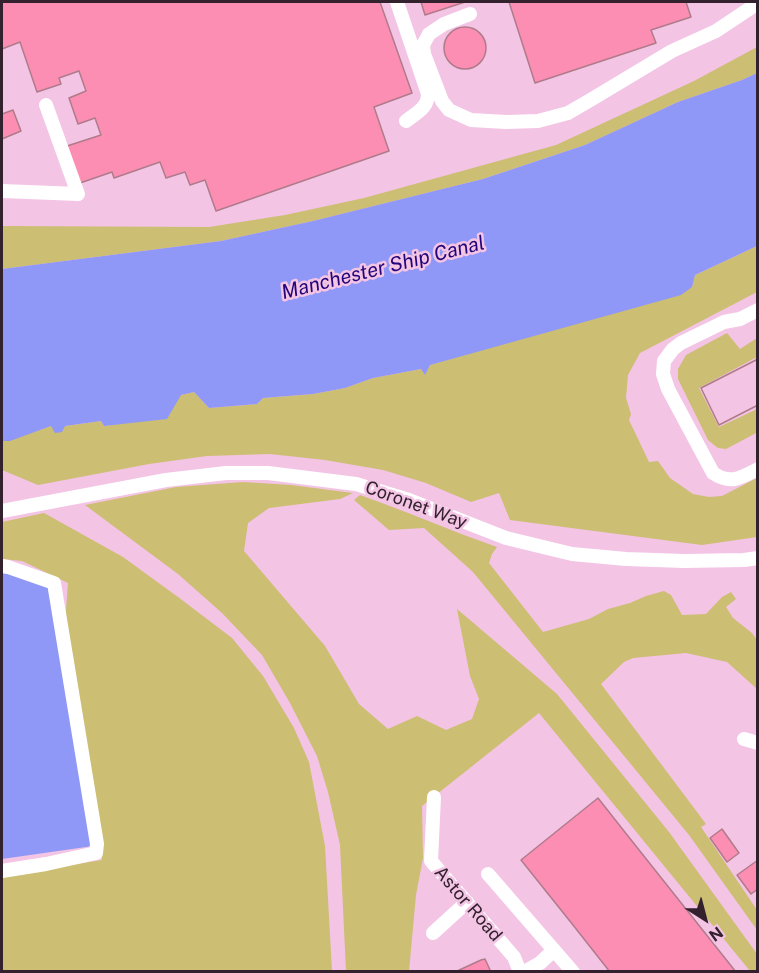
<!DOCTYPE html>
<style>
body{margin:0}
#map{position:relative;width:759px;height:973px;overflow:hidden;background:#f3c4e4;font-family:"Public Sans",sans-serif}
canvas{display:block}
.frame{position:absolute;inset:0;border:3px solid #33212e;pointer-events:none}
.north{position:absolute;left:675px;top:889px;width:60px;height:60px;-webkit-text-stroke:4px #f3c4e4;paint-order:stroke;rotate:144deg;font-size:16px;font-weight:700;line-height:24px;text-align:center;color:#33212e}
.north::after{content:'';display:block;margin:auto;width:21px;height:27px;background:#33212e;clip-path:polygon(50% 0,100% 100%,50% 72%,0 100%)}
</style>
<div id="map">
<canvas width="759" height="973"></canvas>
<div class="frame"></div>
<div class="north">N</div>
</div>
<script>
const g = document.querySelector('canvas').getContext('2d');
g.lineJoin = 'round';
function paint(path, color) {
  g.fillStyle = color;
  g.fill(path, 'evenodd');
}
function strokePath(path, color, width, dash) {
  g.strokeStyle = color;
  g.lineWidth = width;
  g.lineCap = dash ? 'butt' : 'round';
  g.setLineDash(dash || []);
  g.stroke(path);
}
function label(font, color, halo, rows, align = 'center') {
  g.font = font + ' "Public Sans",sans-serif';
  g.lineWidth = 5;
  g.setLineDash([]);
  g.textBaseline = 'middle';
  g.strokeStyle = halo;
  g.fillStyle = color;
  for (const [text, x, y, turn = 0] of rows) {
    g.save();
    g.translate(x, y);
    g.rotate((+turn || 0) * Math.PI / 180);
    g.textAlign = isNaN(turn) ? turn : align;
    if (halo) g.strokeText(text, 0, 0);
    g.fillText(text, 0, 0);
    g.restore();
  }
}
const green = new Path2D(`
 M757,47V73L742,80L678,102L585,145L483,179L313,221L221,241L2,269V226L209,227L285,215L364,198L556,145L694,81Z
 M757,246V292L640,353L628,375L626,398L631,414L629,420L649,462L658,461L670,478L693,494L709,497L722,496L757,478V537L702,545L510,520L499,493L471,502L426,483L383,470L325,460L270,454L207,456L149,464L38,485L2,470V441L10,440L51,426H65L101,421L104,426L118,424L181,395L194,392L209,408L257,404L263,398L313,394L345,388L373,378L421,369L425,374L430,365L692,287L695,275Z
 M727,333L740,349L757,338V357L699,388L719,427L757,409L758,432L726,449L718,448L714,445L708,440L678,379V369L686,355Z
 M243,482L291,485L353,493L340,499L269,508L248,523L244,551L325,646L359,704L388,729L417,716L446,730L472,719L479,699L470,676L457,609L557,694L669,832L757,954V971H750L539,713L422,806L423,858L416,895L409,971H346L340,845L328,792L317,756L290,703L262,655L222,613L178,574L85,505L176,487Z
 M360,495C406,511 451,531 497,547L492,554L489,563L543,632L589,619L608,609L630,603L646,596L664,591L671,595L682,615L706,614L722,597L731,592L736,599L726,607L733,618L752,633L757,640V689L727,662L686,653L633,658L624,662L601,684L706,824L701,827L757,910V930L689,835L473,572L424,528L389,530L354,500Z
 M44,513L123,557L178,597L232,638L263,676L294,728L309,762L325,846L332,971L2,972V876L102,860L65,625L68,583L22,561L2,559V522Z`);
const water = new Path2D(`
 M757,73V246L695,275L692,287L681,295L430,365L425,375L421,369L373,378L345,388L313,394L263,398L257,404L209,408L194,392L181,395L167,419L104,426L101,421L65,426L62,432L55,433L51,426L10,441H2V269L221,241L313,221L483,179L585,145L678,102L742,80Z
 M2,573H8L51,586L93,846L2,859Z`);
const building = new Path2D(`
 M2,2H380L412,93L374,107L389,151L216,211L205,180L190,185L185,172L166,178L160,162L114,178L112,172L80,183L67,146L101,135L95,118L78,124L69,98L86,91L79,71L59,78L61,84L37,92L20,42L2,49Z
 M421,2H465L425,15Z
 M509,2H686L691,17L651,30L656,43L535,83Z
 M444 48a21 21 0 1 1 42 0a21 21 0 1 1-42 0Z
 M13,110L21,131L2,139V114Z
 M758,359V405L719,425L701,388Z
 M758,359V405L719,425L701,388Z
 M598,798L624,831L736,972H610L573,925L521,860Z
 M722,829L739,853L727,862L710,838Z
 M758,860V889L751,894L737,875Z
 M485,959L491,972H455L481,960Z`);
const minor = new Path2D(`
 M397,2L428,94C428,108 416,113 406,121
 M470,14L444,24L429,34L423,45L424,54L442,101L449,110L471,120L506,122L538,121L568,113L592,99L672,51L716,31L758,3
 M2,191L78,194L46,105
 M758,310L740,319L724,322L681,343L673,349L664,361L663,374L668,389L713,473C731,485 740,478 758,469
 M2,511L166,480L226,473H268L356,484L409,500L506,538L572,554L626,559L684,561L744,560L758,558
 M2,566L8,567L54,583L97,844L96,853L46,864L2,871
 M744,739L758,743
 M434,797L431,861L514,957L520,972
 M488,874L573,972
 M433,933L467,902
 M524,972L540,963L554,950`);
const streetNames = [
 ["Coronet Way",416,505,20],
 ["Astor Road",468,904,49]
];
const waterNames = [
 ["Manchester Ship Canal",383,268,-14]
];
paint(green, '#ccbe72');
paint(water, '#8f97f7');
paint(building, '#fc8eb4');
strokePath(building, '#af7b8b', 1.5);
strokePath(minor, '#fff', 14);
label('18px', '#33212e', '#f3c4e4', streetNames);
label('italic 20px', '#22057a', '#f3c4e4', waterNames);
</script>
